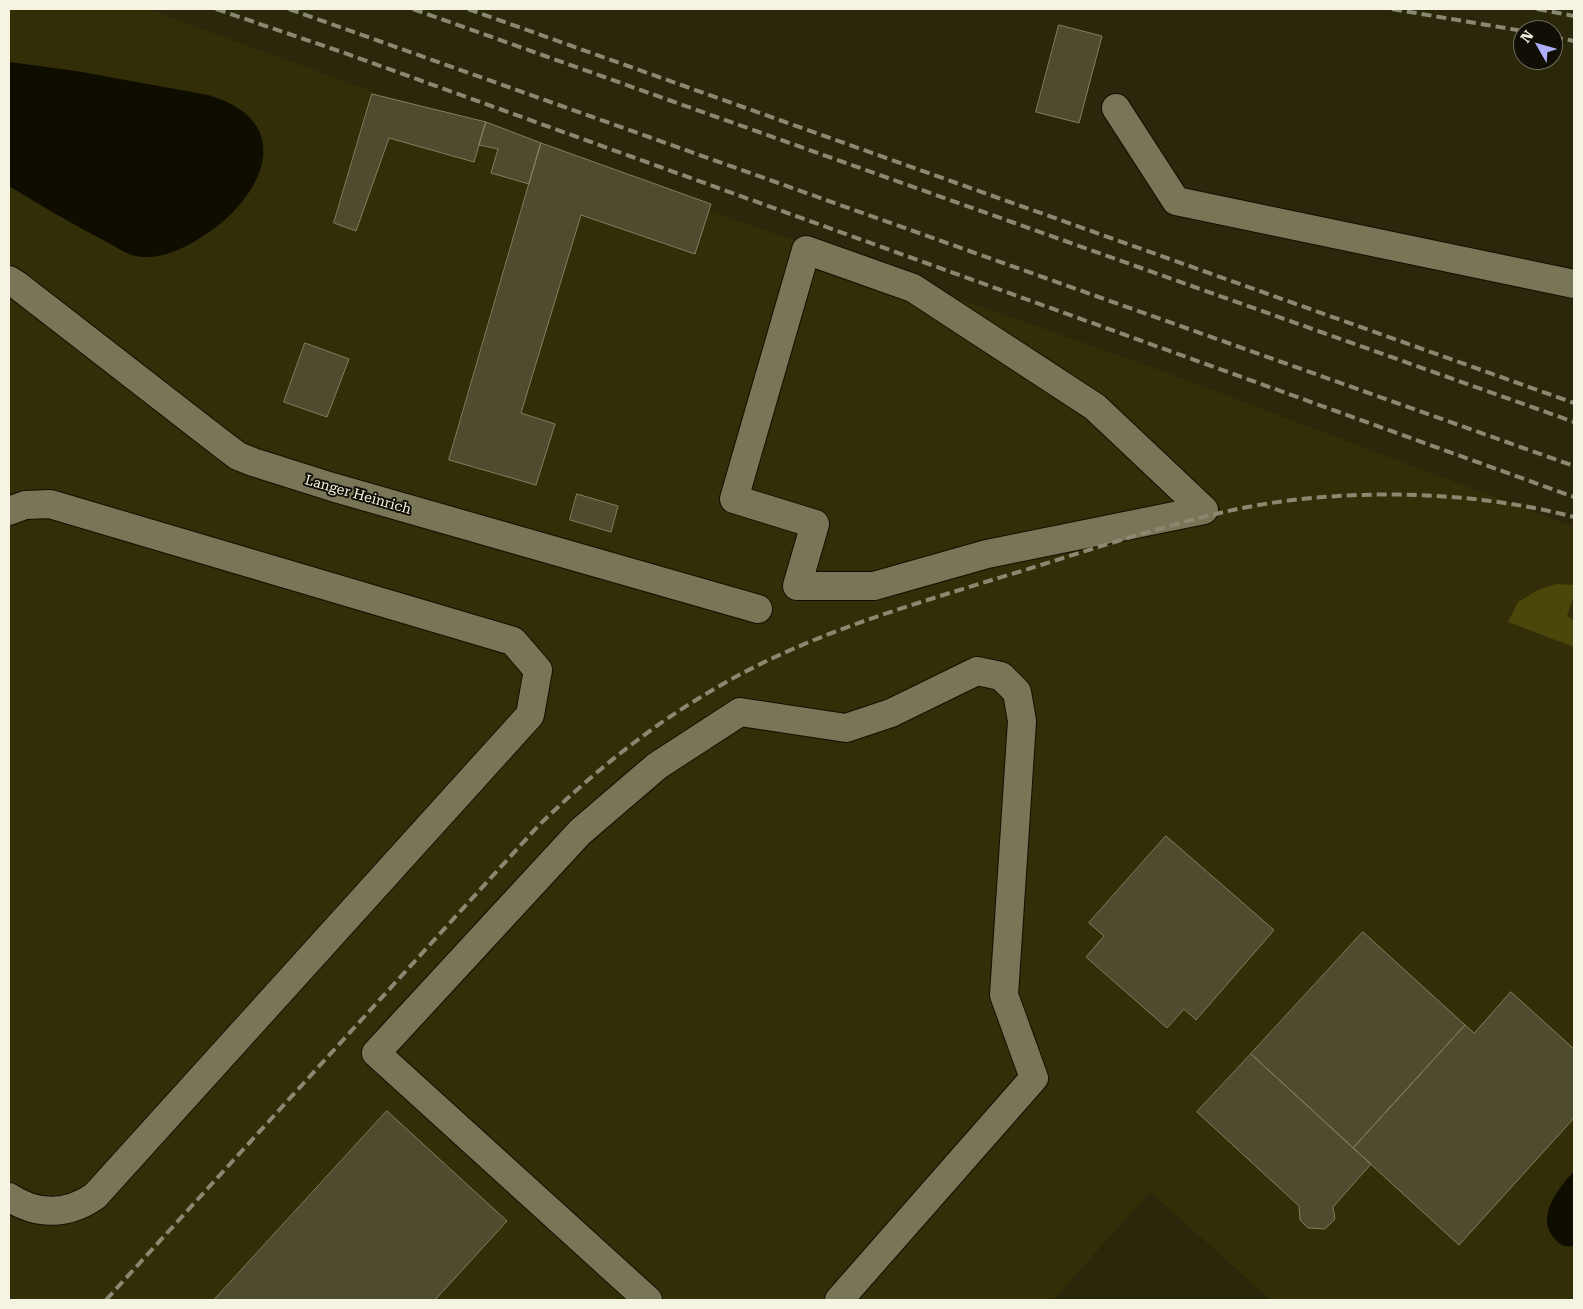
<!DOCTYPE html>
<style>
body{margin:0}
#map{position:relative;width:1583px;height:1309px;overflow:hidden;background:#2a270a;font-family:"Roboto Serif",serif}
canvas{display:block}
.frame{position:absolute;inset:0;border:10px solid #f5f4e3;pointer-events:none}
.north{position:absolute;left:1513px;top:20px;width:50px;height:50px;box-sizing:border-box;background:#110f05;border:1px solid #6c6b5e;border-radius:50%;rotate:308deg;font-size:14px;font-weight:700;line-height:20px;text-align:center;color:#f5f4e3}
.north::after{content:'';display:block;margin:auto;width:18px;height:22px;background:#aeaefb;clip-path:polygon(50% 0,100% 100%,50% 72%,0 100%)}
</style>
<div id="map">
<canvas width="1583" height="1309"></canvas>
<div class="frame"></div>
<div class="north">N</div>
</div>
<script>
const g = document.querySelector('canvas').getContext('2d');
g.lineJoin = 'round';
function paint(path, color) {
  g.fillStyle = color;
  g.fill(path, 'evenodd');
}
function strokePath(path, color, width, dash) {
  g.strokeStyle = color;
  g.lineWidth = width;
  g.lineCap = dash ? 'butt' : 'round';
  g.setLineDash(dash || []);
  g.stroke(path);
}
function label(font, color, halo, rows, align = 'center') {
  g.font = font + ' "Roboto Serif",serif';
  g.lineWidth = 4;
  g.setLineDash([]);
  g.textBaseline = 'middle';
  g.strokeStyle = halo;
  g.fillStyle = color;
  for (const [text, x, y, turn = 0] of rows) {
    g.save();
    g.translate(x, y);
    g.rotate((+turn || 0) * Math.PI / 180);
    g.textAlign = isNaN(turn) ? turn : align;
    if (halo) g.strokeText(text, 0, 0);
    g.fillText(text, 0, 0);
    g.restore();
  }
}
const built = new Path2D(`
 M9,9H148L371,91L1149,366L1574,527V1300H1271L1150,1192L1053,1300H9Z`);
const green = new Path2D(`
 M1556,584L1574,585V596L1567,616L1574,620V647L1508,622L1518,602L1538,590Z`);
const water = new Path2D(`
 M9,62L76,71L208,95C302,122 261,202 200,238C183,249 163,258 143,257C129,257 117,247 105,241C72,224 40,205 9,186Z
 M1574,1171V1246C1565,1247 1560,1246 1554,1238C1535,1216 1559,1188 1574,1171Z`);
const building = new Path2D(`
 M1059,25L1102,36L1079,123L1036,112Z
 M372,94L486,122L474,162L389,138L356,231L334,223Z
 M486,122L541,143L529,184L491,173L498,149L479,145Z
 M541,143L711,204L695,254L581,215L521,413L555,424L536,485L449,460Z
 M305,343L349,359L327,417L284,402Z
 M577,494L618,506L611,532L570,520Z
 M1166,836L1274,930L1196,1020L1184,1009L1167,1028L1086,957L1104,936L1089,923Z
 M1363,932L1465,1025L1353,1148L1251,1054Z
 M1511,992L1574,1049V1118L1459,1245L1353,1148L1465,1025L1474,1033Z
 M1251,1054L1371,1164L1333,1207L1335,1219L1325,1229L1308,1228L1300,1220L1299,1206L1197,1112Z
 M387,1111L507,1221L435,1300H214Z`);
const minor = new Path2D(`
 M1116,108L1176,201L1574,284
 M806,250L913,288L1095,407L1204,510L987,554L874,586H797L815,524L734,499Z
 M9,280L17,285L222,444L238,456L253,462L332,487L758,609
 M9,511L25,505L50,504L513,641L538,670L530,715L95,1196C68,1215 37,1216 9,1197
 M648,1300L376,1053L580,832L657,766L740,712L846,728L891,713L977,671L1001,676L1017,692L1022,721L1004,995L1034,1078L839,1300`);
const rail = new Path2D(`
 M216,9L339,51L1574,497
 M289,9L1574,466
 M413,9L1574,422
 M468,9L1574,403
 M1392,9L1523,31
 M1537,9L1574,16
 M1553,37L1574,41
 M106,1300L539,825C594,772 650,726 716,688C802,637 898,609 992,580C1069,557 1146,530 1224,512C1331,487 1468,489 1574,517`);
const streetNames = [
 ["Langer Heinrich",358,495,16]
];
paint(built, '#322e08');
paint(green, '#4b460a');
paint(water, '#0f0c00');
paint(building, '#4e4b2f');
strokePath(building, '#817f60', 1);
strokePath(minor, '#130f00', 30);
strokePath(minor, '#797658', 28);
strokePath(rail, '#8a8871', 4, [10, 5]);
label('14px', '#f5f4e3', '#110f05', streetNames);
</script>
